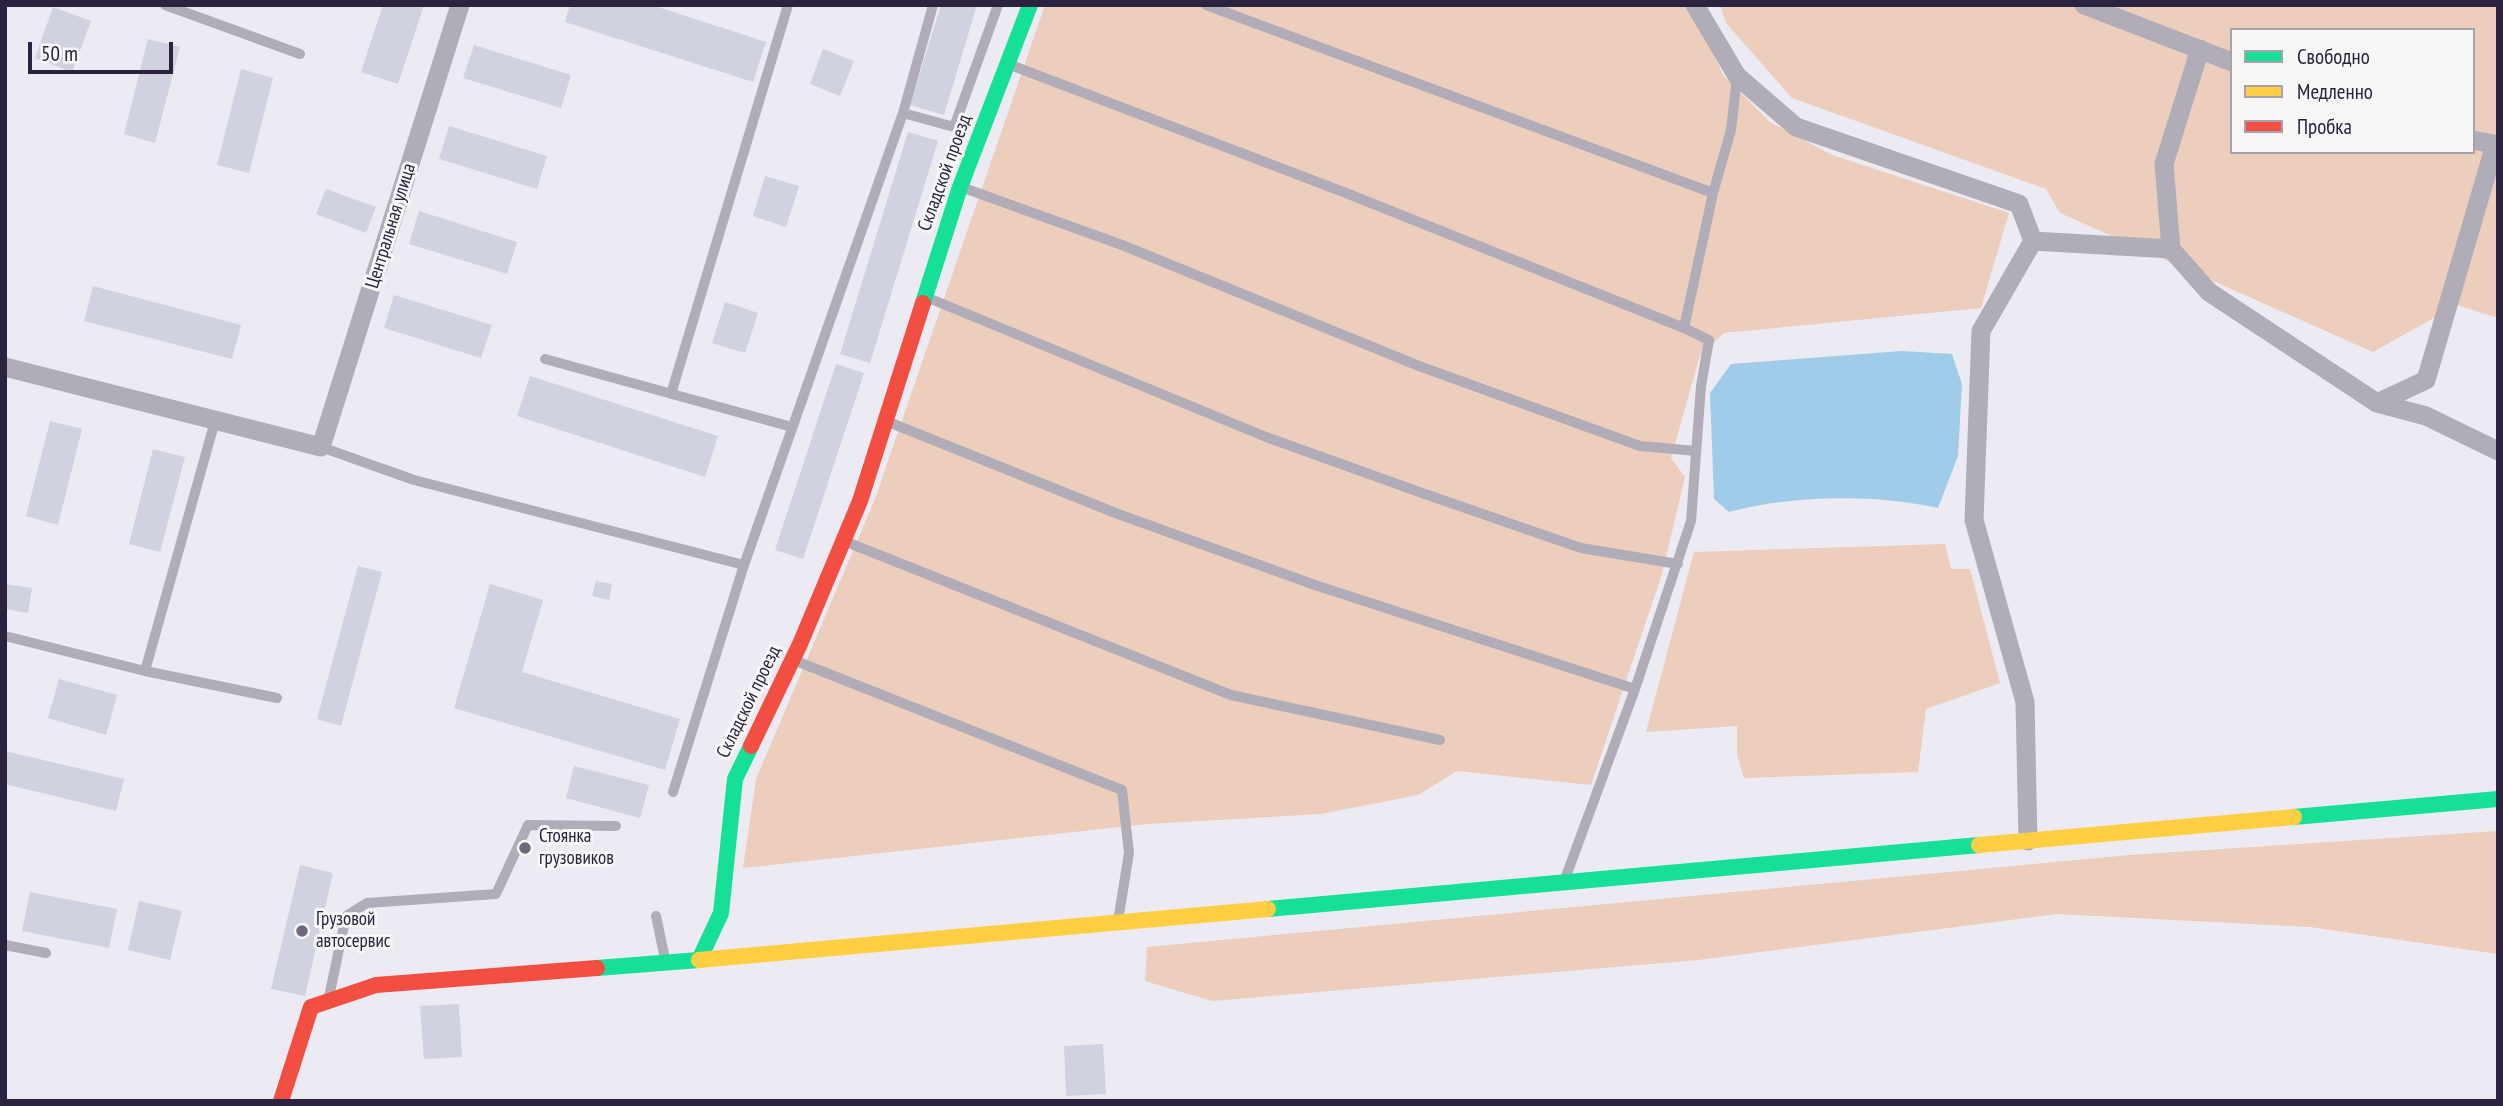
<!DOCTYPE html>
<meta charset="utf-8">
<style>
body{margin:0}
#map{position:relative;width:2503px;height:1106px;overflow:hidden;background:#eceaf2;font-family:"PT Sans Narrow",sans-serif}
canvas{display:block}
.frame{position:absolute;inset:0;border:7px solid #2a223e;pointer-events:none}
.legend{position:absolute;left:2230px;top:28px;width:245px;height:126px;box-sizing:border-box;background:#f7f7f7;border:2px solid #a5a2ad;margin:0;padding:9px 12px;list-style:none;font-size:21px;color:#2a223e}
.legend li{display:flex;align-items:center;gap:14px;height:35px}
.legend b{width:35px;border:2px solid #a5a2ad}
.scale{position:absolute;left:28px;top:42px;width:145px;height:32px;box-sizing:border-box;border:4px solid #2a223e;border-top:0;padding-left:9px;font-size:21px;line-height:24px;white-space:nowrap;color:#2a223e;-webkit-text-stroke:5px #f7f7f7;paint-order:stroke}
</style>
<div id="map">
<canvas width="2503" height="1106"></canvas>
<div class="frame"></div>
<ul class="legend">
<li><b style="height:9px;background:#16e098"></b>Свободно</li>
<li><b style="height:9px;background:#ffcf43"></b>Медленно</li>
<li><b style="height:9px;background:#f24e42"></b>Пробка</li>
</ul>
<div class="scale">50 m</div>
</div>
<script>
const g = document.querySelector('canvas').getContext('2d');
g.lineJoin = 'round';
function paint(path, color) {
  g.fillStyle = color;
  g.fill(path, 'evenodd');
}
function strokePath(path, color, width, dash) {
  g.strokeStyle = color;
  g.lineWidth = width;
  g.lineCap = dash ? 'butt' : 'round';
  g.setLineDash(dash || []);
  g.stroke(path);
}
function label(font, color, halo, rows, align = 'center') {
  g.font = font + ' "PT Sans Narrow",sans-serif';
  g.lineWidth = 6;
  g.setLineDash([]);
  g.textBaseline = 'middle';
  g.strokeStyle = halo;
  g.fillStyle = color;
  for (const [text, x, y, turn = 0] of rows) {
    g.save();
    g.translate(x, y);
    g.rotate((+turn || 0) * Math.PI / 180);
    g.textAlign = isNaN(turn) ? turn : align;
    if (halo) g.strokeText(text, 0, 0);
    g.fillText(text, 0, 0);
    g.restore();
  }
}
const green = new Path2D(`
 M1045,5H1692L1723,75L1770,122L1832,155L2009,213L1981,308L1724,333L1700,355L1671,458L1685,477L1662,574L1591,785L1457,771L1418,795L1321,814L1148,824L743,868L756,779L875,499Z
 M1720,5H2498V318L2457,305L2373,352L2060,213L2046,189L1792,98L1726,23ZM2232,30H2473V152H2232Z
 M1945,544L1951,569H1970L2000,683L1926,709L1918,772L1744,778L1737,755V726L1646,732L1694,552Z
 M2498,831V954L2310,927L2057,914L1698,960L1212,1001L1145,981L1147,947L2130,855Z`);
const water = new Path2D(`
 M1902,351L1952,354L1962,384L1958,456L1938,508C1874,494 1792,495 1729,512L1714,499L1710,393L1731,364Z`);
const building = new Path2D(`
 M383,5H424L398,84L361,72Z
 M570,5H652L766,42L753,82L565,22Z
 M941,5H977L944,115L910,105Z
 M53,7L91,21L72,72L35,58Z
 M148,39L180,47L155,143L124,134Z
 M474,45L571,75L561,108L463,78Z
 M823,49L854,61L840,96L810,84Z
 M241,69L273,78L249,173L217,165Z
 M449,126L547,156L537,189L439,159Z
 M908,132L938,141L870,363L840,354Z
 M765,176L799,186L786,227L753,216Z
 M326,189L376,207L366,233L316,214Z
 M419,211L517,242L507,274L409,244Z
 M93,286L241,325L232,359L84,321Z
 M394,295L492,325L481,358L384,328Z
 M725,302L758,313L745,353L712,343Z
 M836,364L864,373L803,559L775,550Z
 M530,376L718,436L705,477L517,416Z
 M50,421L82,429L58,525L26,516Z
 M153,449L185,457L160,552L129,544Z
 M358,566L382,572L341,726L317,719Z
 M596,581L612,584L609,600L592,596Z
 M5,584L32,588L28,613L5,609Z
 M490,584L543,600L522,672L680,719L665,770L454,708Z
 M59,679L117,695L106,735L48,718Z
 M5,751L124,779L116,811L5,784Z
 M574,766L649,785L640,818L566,798Z
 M300,865L333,873L305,996L271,989Z
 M30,892L117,909L109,948L22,931Z
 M139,901L182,911L170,960L128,950Z
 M459,1004L462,1057L424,1059L420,1006Z
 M1103,1044L1106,1094L1066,1096L1064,1046Z`);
const lane = new Path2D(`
 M165,5L300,54
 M1206,5L1713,193
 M1008,64L1346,193L1684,328
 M903,113L933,5
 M961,187L1122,245L1419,366L1640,446L1696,451
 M926,297L1266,437L1422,493L1581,548L1678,564
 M545,359L792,427
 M671,394L788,5
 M886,421L1118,514L1315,585L1635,689
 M321,447L414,480L744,565L903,113L954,127L998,5
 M844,541L1231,695L1440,740
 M5,636L145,671L215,421
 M796,661L1122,790L1129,853L1118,921
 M145,671L277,698
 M673,792L744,565
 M1565,879L1635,689L1691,521L1701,386L1709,340L1684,328L1713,193L1731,130L1737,77
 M656,916L665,959
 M5,945L46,953
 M329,997L346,916L367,903L496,894L528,825L616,826`);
const street = new Path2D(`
 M1695,5L1737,76L1796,127L2019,204L2033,241L1981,331L1974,520L2025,702L2028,841
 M2084,5L2232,62
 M2200,49L2164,164L2171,249L2209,292L2377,403L2426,380L2495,145
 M2473,140L2498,145
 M2033,241L2171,249
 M5,367L321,447L460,5
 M2377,403L2426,416L2498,451`);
const fast = new Path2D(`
 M923,303L960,187L1030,5
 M2294,817L2498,799
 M1268,909L1979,845
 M597,968L699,960L721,913L735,779L751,746`);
const slow = new Path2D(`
 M1979,845L2294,817
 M699,960L1268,909`);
const jam = new Path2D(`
 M751,746L800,644L860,501L923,303
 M281,1101L311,1007L376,985L597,968`);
const markers = [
 [525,848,7,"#6e687d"],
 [302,931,7,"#6e687d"]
];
const streetNames = [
 ["Складской проезд",945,173,-70],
 ["Центральная улица",391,226,-73],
 ["Складской проезд",749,702,-64]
];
const poiNames = [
 ["Стоянка",539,837],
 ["грузовиков",539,859],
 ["Грузовой",316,920],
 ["автосервис",316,942]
];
paint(green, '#edcdbc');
paint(water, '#a0ccea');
paint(building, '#d1d2e0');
strokePath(lane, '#b0adb8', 10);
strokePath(street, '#b0adb8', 19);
strokePath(fast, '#16e098', 16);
strokePath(slow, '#ffcf43', 16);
strokePath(jam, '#f24e42', 16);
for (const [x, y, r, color] of markers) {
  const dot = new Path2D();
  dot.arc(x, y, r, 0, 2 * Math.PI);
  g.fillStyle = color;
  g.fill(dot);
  strokePath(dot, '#f7f7f7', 2.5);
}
label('19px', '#2a223e', '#f7f7f7', streetNames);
label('19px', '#2a223e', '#f7f7f7', poiNames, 'left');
</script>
